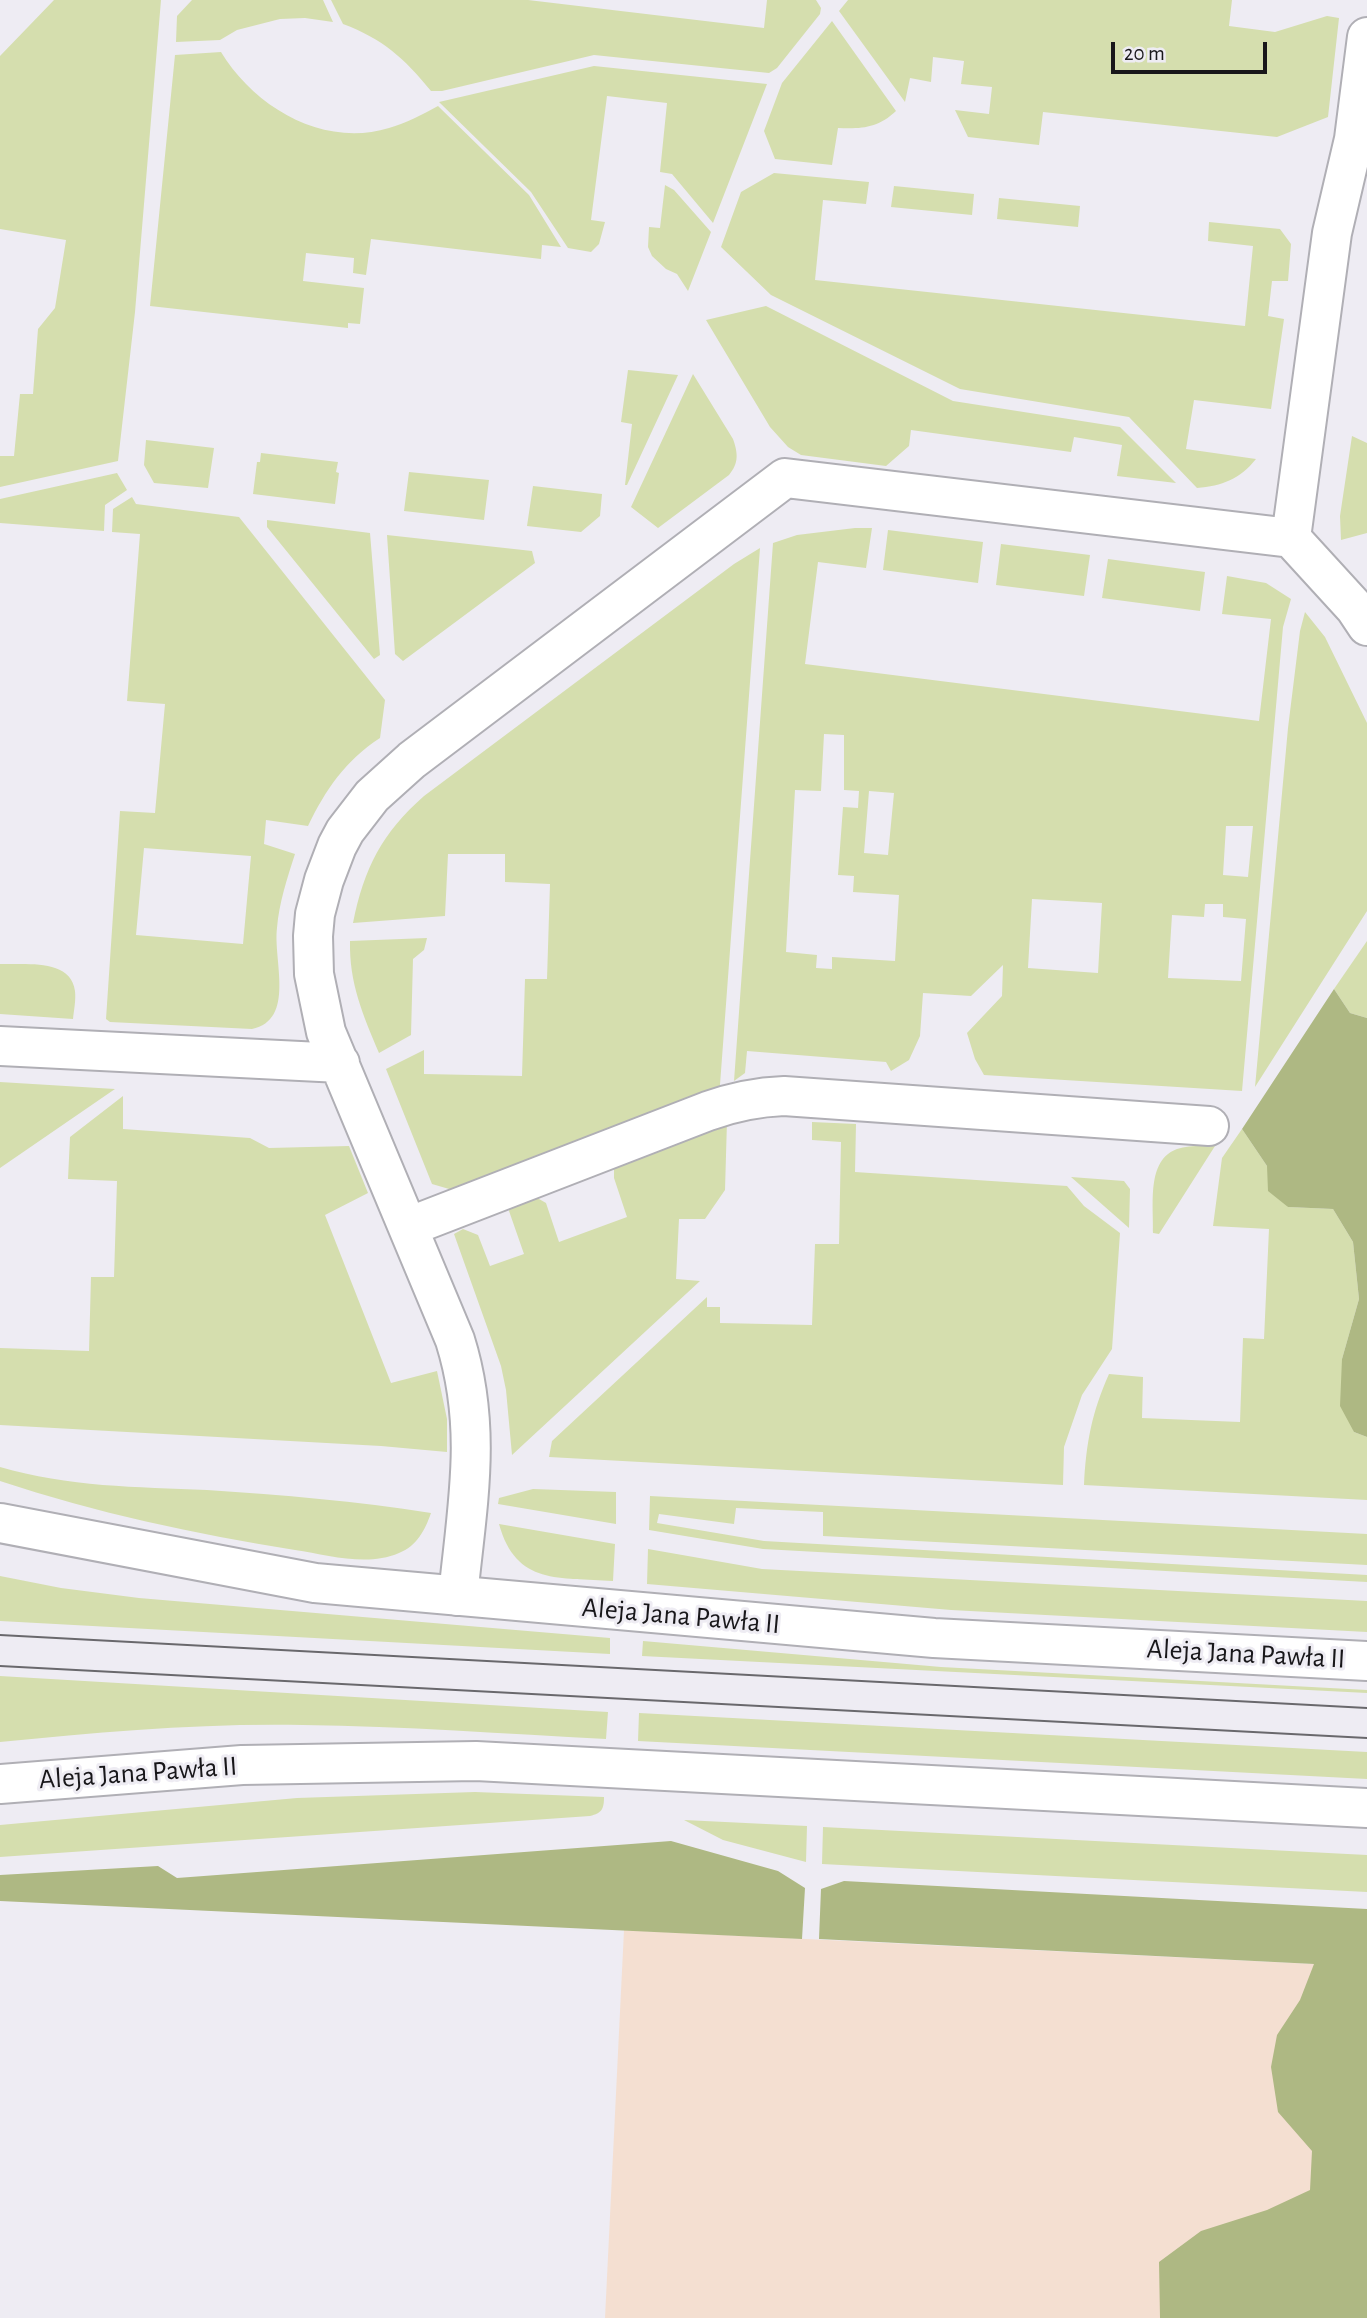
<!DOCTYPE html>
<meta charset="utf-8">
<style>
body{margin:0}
#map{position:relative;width:1367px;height:2318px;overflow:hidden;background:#eeecf3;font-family:"Alegreya Sans",sans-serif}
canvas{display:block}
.scale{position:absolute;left:1111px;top:42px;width:156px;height:32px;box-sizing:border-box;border:4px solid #18171a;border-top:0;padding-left:9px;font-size:21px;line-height:24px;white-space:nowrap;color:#18171a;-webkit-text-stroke:5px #eeecf3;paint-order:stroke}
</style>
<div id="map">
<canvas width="1367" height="2318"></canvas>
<div class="scale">20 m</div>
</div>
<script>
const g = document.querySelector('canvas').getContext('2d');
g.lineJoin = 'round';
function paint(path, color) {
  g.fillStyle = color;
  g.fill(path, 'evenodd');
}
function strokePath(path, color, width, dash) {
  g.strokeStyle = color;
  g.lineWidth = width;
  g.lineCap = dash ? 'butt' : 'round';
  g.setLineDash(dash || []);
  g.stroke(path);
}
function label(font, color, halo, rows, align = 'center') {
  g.font = font + ' "Alegreya Sans",sans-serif';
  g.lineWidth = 6;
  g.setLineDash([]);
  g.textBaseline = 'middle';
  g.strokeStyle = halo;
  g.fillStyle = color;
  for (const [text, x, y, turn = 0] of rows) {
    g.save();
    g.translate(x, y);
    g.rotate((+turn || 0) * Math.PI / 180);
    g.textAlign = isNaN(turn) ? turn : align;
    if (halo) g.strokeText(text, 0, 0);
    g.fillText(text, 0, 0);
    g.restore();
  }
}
const education = new Path2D(`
 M624,1930L1314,1964L1367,2318H605Z`);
const green = new Path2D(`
 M54,0H161L135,312L118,461L0,487V456H14L20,394H33L38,329L55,308L66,240L0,229V56Z
 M192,0H323L333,22L305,18L280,19L237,30L220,40L176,42L177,16Z
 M331,0H528L764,28L767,0H816L821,8L820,14L777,68L769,73L594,55L442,91H431C404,58 383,39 343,24Z
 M848,0H1232L1229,26L1275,32L1327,16L1339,18L1328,117L1277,137L1043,112L1039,145L968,137L955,110L989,114L992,87L961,84L964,61L933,57L931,82L910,78L905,102L839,11Z
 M832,21L896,111C878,128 862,129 838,128L832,165L775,159L764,131L782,83Z
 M221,52C255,108 324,148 389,128C406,123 422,115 438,106L529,195L561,247L542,245L541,259L371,239L366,275L353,273L354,258L306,253L303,281L364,288L360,324L348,323V328L150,306L175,55Z
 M594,66L767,84L713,223L672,174L660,172L667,103L607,96L591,220L605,222L599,244L591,252L568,248L531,192L439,102Z
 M774,173L869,182L866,204L823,200L815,280L1245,326L1253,246L1208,241L1209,222L1280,229L1291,244L1288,281H1272L1268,316L1284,319L1271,409L1194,400L1186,449L1256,459C1240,479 1222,486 1197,488L1129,417L960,389L771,295L721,247L741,192Z
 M665,185L674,190L711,232L688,291L677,274L666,269L652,256L648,247L649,227L660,228Z
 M894,186L974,194L972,215L891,207Z
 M999,198L1080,206L1078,227L997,219Z
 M766,306L953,401L1120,427L1176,483L1117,476L1122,445L1074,437L1071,452L911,430L909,446L886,466L801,455L788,447L770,427L706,320Z
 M628,370L678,375L627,485H625L632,424L621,422Z
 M693,374L733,439C738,453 739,463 729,475L658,528L631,507Z
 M1352,436L1367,443V533L1341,540L1340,516Z
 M146,440L214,448L208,488L154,483L144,465Z
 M261,453L338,462L336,472L339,473L335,504L253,494L257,462H260Z
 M409,472L489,480L484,520L404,511Z
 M117,473L127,490L105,505L104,531L0,523V499Z
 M533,486L602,494L600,516L581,532L527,526Z
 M132,497L136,504L239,517L385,700L380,738C345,761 326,789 308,826L266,820L264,844L295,854C287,879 279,903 277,928C273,960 296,1020 252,1029L110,1022L106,1019L120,811L155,813L165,704L127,701L140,534L112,532L113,509ZM144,848L251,856L243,944L136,935Z
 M267,520L370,533L380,655L374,659L267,527Z
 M855,528H872L866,568L818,562L805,664L1259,721L1271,619L1222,614L1227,576L1266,583L1291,599L1283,627L1242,1091L984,1075L975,1059L967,1033L1002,996L1003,965L971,996L923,993L920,1036L909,1060L891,1071L886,1062L747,1051L745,1073L734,1081L773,543L797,535ZM824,734L844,735V790L859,791L858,808L843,807L838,875L854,876L853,892L899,895L895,961L832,957V969L816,968L817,955L786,952L795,790L821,791ZM869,791L894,793L888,855L864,853ZM1226,826H1253L1248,877L1223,875ZM1032,899L1102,903L1098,973L1028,968ZM1205,904H1223V917L1246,919L1241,981L1168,978L1172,915L1204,917Z
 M888,530L983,542L978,583L883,570Z
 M387,535L532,551L535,563L403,661L395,654Z
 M1001,544L1090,555L1084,596L996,585Z
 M760,548L719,1098L456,1191L432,1184L386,1069L424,1050V1074L522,1076L525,979H547L550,884L505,882V854H448L445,916L353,923C364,868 382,833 424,796L734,564Z
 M1108,559L1205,572L1200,611L1102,598Z
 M1305,612L1325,637L1367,723V911L1255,1087L1288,728L1300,631Z
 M427,938L424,950L413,959L411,1035L379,1053C363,1015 349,983 350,941Z
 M1367,941V1018L1350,1013L1334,989Z
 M0,964C24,965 71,958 75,991C76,1000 74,1010 73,1019L0,1014Z
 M0,1082L115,1089L0,1168Z
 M123,1096V1129L250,1138L269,1148L349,1146L368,1193L325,1215L391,1383L437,1371L447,1419V1452L381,1446L0,1425V1348L89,1351L91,1277H114L117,1181L68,1179L70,1137Z
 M727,1121L725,1190L705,1219H679L676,1279L700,1281L512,1455L506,1390L501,1366L454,1234L463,1229L478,1235L490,1266L524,1254L509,1211L510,1206L532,1195L546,1203L559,1242L627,1217L614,1178V1166Z
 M812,1122L856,1124L855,1172L1067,1186L1084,1206L1120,1233L1112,1349L1082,1395L1064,1447L1063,1485L549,1457L552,1441L707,1297V1307H720V1323L812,1325L815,1244H839L841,1142L812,1140Z
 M1242,1129L1267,1166L1288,1207L1333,1209L1353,1242L1359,1299L1342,1359L1354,1432L1367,1437V1500L1084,1485C1086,1443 1092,1412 1109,1374L1143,1377L1142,1418L1240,1422L1243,1338L1264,1339L1269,1229L1213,1226L1222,1158Z
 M1215,1146L1159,1234L1153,1233C1154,1206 1146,1160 1177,1149C1188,1145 1203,1146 1215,1146Z
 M1071,1177L1124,1181L1130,1189L1129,1228Z
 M0,1467C68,1487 137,1487 207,1490C283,1495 356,1501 431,1513C425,1530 417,1546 399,1553C367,1567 328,1555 295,1550C195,1534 96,1513 0,1481Z
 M533,1489L616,1492V1524L498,1504L499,1498Z
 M650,1496L1367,1534V1565L823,1536V1512L736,1508L734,1524L659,1514L657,1523L764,1541L1367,1575V1582L763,1549L649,1530Z
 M499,1524L615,1544L613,1581C560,1577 516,1586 499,1524Z
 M648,1549L762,1569L1367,1601V1632L951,1610L647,1584Z
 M0,1576L61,1588L139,1598L610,1638V1654L0,1621Z
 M643,1641L941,1667L1367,1690V1693L642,1656Z
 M0,1676L608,1712L606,1739C506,1734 404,1726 303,1725C202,1723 101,1732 0,1742Z
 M639,1713L1367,1752V1779L638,1741Z
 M475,1792L604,1797C604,1809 602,1813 590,1816L0,1857V1825L297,1798Z
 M684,1820L807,1826L806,1862L723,1840Z
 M823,1827L1367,1855V1892L822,1864Z`);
const forest = new Path2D(`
 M1334,989L1350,1013L1367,1018V1437L1354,1432L1340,1406L1342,1359L1359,1299L1353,1242L1333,1209L1288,1207L1268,1191L1267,1166L1242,1129Z
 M671,1841L778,1871L805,1888L802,1939L0,1901V1875L158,1866L177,1878Z
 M844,1881L1367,1909V2318H1160L1159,2262L1201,2231L1267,2210L1310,2190L1312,2151L1278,2112L1271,2067L1277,2035L1300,2000L1314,1964L819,1939L821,1889Z`);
const minor = new Path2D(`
 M1291,538L1332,233L1354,139L1367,37
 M0,1046L340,1063
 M408,1227L708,1111C733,1102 758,1097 784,1096L1209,1126
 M458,1596C467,1506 483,1429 455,1340L326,1032L314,974L313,936L315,914L324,880L337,846L345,831L372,796L412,760L785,478L1291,538L1355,608L1367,626`);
const secondary = new Path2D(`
 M0,1523L315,1583L934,1638L1367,1661
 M0,1784L242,1765L476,1761L1367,1808`);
const tram = new Path2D(`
 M0,1635L1367,1708
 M0,1666L1367,1738`);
const streetNames = [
 ["Aleja Jana Pawła II",681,1616,5],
 ["Aleja Jana Pawła II",1246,1654,3],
 ["Aleja Jana Pawła II",138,1773,-4]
];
paint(education, '#f4dfd1');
paint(green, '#d5deae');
paint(forest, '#aeb883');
strokePath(minor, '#b0afb5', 42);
strokePath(secondary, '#b0afb5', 42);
strokePath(minor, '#fff', 38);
strokePath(secondary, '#fff', 38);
strokePath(tram, '#69686c', 2);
label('28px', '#18171a', '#eeecf3', streetNames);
</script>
